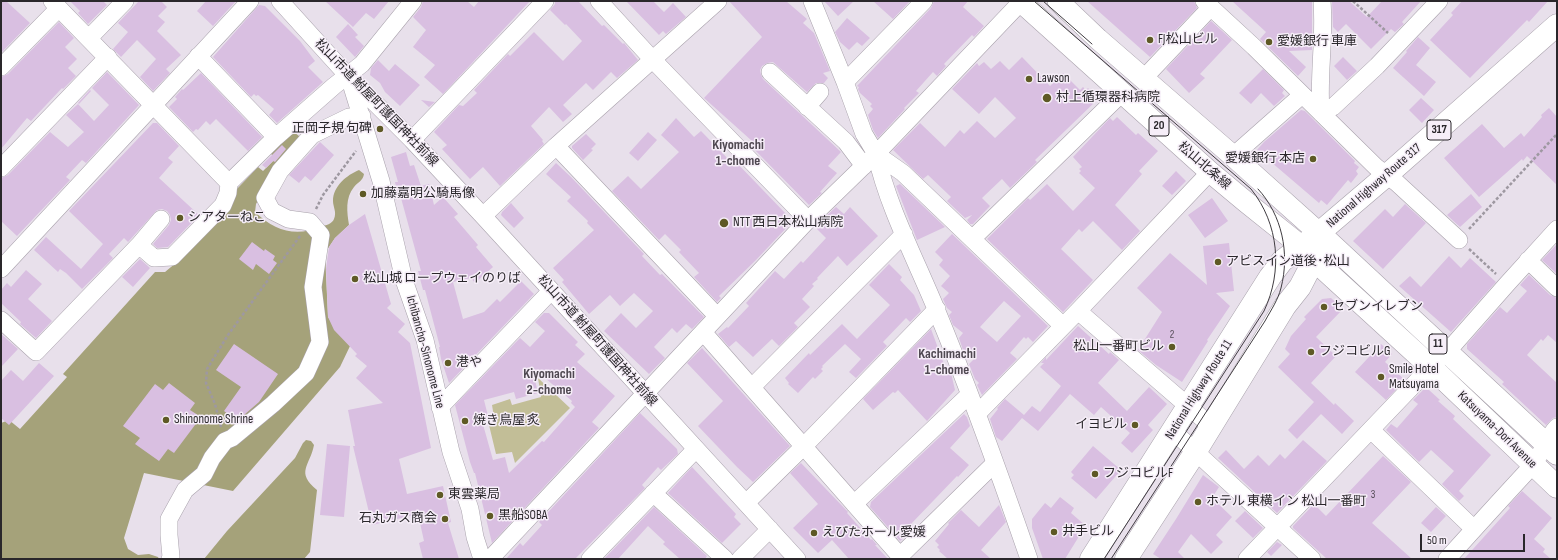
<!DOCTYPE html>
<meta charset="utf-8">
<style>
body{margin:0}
#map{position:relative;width:1558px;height:560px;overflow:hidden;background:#e8e0eb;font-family:"Sofia Sans Condensed",sans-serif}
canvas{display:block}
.frame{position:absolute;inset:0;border:2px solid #2a272b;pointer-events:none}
.scale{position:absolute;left:1420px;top:534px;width:105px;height:18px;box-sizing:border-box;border:2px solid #2a272b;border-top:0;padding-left:5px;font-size:12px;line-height:14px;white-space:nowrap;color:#2a272b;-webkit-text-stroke:3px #f6eef8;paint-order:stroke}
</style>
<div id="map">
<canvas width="1558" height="560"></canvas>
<div class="frame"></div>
<div class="scale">50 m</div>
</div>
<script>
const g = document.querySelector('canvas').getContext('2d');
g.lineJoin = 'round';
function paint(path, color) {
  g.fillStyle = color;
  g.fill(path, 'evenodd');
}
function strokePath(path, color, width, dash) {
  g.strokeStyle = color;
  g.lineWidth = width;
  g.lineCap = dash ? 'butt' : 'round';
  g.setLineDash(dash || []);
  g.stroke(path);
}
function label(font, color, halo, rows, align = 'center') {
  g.font = font + ' "Sofia Sans Condensed","Noto Sans JP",sans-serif';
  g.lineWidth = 3;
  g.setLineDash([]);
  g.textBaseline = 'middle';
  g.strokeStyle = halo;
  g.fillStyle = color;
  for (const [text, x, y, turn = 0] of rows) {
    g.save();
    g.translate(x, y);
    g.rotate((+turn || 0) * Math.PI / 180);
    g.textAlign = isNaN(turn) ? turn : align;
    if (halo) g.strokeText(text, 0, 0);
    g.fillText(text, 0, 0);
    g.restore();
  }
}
const green = new Path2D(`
 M538,378L570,408L515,463L512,452L496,454L489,425L495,423L492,405L510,399L512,405L541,397Z`);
const forest = new Path2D(`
 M295,133L299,136L300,143L283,157L256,204L255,212C275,231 295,237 321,227C326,225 332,224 334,219C337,212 333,207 333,201C333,186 347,175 359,170L364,174C363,181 358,182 354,187C345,198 347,212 349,225L335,238L325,253L328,317L350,346L340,367L233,491L144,473L124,538L128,549L138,555L149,554L158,557L159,559H1V423L9,420L20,429L67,377L63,374L155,272H165L177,262L235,191L258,167L263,171L276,158L271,154C279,145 285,137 295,133Z
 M306,440L311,441L314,445C310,466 295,472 317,490L310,552L304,559H204L227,531L295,458L303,443Z`);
const building = new Path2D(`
 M1,1H6L30,23L1,53Z
 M70,1H103L107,5L88,24L78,13L80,11Z
 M139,1H161L167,7L158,16L165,22L157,31L181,55L166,69L170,73L153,91L140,77L156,59L137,40L121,57L113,49L128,32L118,23Z
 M206,1H236L213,26L197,11Z
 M325,1H389L374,19L366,13L353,27Z
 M423,1H467L474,7L479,1H530L443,94L424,77L435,65L413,47L426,30L413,17L421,7Z
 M555,1H578L602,26L604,25L623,44L624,43L638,60L617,78L611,72L593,90L586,83L563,105L572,114L563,122L549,107L531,126L543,140L542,141L544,144L500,186L483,167L470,179L442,149L447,145L434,132L459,105L463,106L477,93L474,90L508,54L510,56L534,32L563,61L582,41L566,24L565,25L550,10L555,4Z
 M626,1H653L664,12L673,3L686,17L666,34L663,31L659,35Z
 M729,1H786L807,19L803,23L814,33L830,71L823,73L828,78L824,83H816L807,92L773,62L767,63L762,66L760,70L761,75L763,79L841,152L828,166L837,173L820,192L822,193L809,205L749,144L752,141L704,98L762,37Z
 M824,1H854L838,16Z
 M873,1H910L893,19Z
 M934,1H968L963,7L984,26L974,37L972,35L944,64L946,66L937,76L933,72L916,91L919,93L904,108L905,109L878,138L873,130L868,115L873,109L870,106L872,104L860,93L858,89L859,87L857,86L931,8Z
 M1087,1H1194L1197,8L1150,57Z
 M1232,1H1312V50L1289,51L1306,67L1298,76L1260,39L1266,32Z
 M1332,1H1349L1367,17L1382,1H1421L1402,22L1404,24L1395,32L1391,29L1371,49L1346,24L1338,32L1333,27Z
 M1462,1H1548L1529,22L1527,20L1470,78L1430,40L1453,15L1451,13Z
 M259,5L265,6L300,41L315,61L308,67L323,82L277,123L269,115L274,109L258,95L256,96L254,94L251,97L213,57Z
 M847,18L870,38L862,46L857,42L849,50L840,42L835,32Z
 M1211,21L1232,40L1200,74L1205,78L1189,93L1166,69Z
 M59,22L74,38L65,47L77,59L68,68L76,76L63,89L62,88L31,121L27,118L1,149V77L8,74Z
 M348,24L358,35L355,37L364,46L355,57L336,37Z
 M1418,37L1430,48L1416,65L1436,82L1424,96L1393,68L1407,52L1406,51Z
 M1022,57L1050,86L1063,73L1080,90L1083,87L1086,90L1088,88L1098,99L1035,160L1037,162L1010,188L1002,179L982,198L990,206L973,224H970L967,220L972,215L965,218L947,201L951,197L949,195L928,175L923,179L893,150L920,123L945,147L960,130L964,134L977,121L995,138L1016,118L995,97L979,114L952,89L977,63L979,66L984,62L991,69L1000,61L1009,70Z
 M1343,57L1357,71L1347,80L1334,66Z
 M378,60L389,71L395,64L420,85L400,106L385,92L380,83L370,75L371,68Z
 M1263,69L1284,90L1282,93L1285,96L1274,106L1261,93L1251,104L1239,93Z
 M107,72L139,105L86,163L82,160L66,177L70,180L17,236L1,221V178L8,175L50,132L68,147L84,132L66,115L78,104L94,121L109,105L92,88Z
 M201,73L262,137L248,151L216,119L210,125L206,121L198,130L196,129L193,132L169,107L177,99L175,97L182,89L183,90Z
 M90,90L91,91L79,104L78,103Z
 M1421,98L1434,110L1422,123L1409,110Z
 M421,100L435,102L429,107Z
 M1549,108L1557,117V185L1527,156L1523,161L1522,159L1479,197L1444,158L1482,124L1504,148L1521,133L1524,137L1542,117L1541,115Z
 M1301,110L1305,111L1355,161L1354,163L1359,167L1356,171L1358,174L1351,183L1348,180L1327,205L1321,200L1319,203L1257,150L1264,142Z
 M1117,117L1136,135L1138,133L1158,151L1139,171L1142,174L1115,205L1140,231L1122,250L1093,221L1082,232L1079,229L1061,249L1093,280L1063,312L987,239L1028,198L1030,200L1047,184L1073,211L1095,188L1079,173L1081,171L1079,169L1082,167L1073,157L1110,118L1113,121Z
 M676,118L694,137L701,131L732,163L734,160L787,215L784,217L790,224L756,260L719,296L721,298L717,302L694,277L699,273L679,252L681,250L665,234L659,240L612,191L628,176L641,189L679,152L661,135Z
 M153,123H157L179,146L168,158L173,162L159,178L199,215L168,247L157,248L153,244L169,225L171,220L170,215L167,211L162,209L157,210L128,242L124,238L109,254L113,258L82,289L66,273L60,269L58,272L34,250L46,237L81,269L103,244L69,211Z
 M648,132L657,140L638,161L629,153Z
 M586,134L596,144L591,149L593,150L583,160L572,148V146Z
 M320,142L334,155L311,181L305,176L299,183L289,175Z
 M282,145L286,149L275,162L273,161L266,168L262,165Z
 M406,152L410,166L414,165L421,186L429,184L434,205L443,197L458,214L454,217L478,245L476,247L493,267L475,283L471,278L453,282L463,319L484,312L497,299L500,302L521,281L534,294L449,383L441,359L439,347H440L425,290H423L418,271H421L401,198L399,199L395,182H398L391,157Z
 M556,163L571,177L644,254L642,256L660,275L662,274L704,317L692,329L686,324L677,333L672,328L654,347L665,358L649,374L604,331L621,313L636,328L653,311L634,293L620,306L610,295L589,314L562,282L564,280L553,268L594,230L587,223L588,221L567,201L571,197L546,174Z
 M1176,171L1186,181L1172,195L1162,186Z
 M900,184L945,227L917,240L896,186Z
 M1471,194L1482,207L1460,227L1447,215Z
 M1212,198L1228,221L1205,238L1188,215Z
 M511,203L524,218L514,228L501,215L502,212Z
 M1405,204L1426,223L1383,269L1353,241L1385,209L1393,217Z
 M836,207L844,214L850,207L878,236L847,266L838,256L817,278L818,279L812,284L814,286L802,299L810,307L794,323L798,327L779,346L772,339L753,357L736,341L729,347L718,334L727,327L728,328L749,306L746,303L775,271L784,279L801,261L803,263L826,238L817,229L825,221L823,219Z
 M365,214L391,304L387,308L405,324L398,332L410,343L431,448L399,459L407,494L443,486L451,522L448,523L459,559H423L419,543L424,541L418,514L372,525L353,446H355L348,410L383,403L356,378L367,366L355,356L357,354L334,330L328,317L326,269L329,247L335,238L349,225Z
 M952,234L1048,326L1033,342L1028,337L1026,339L1024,337L1010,353L1017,359L982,395L977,385L979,383L975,379L969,364L974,359L963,350L959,338L963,333L953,325L949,315L952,312L947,308L943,299L949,293L941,286L950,276L939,265L943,260L935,252ZM1004,301L1021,316L997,342L980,327Z
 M252,242L264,251L265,249L275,256L273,260L277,263L269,274L256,264L253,270L239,259Z
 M1229,243L1234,291L1216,293L1230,306L1207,340L1208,341L1182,382L1156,365L1138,350L1162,312L1137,288L1170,253L1207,285L1203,246Z
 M1557,244V274L1542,260Z
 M1449,256L1461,268L1470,258L1496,282L1451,332L1399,286L1410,276L1421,287Z
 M140,259L150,268L133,287L122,277Z
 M889,264L902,277L900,280L914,295L921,311L910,322L906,318L883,342L887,346L856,378L849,372L861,359L845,344L822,366L823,367L821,369L823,371L815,379L813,377L798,393L788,384L789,383L785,378L809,353L810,355L842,324L857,339L890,305L869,285Z
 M26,270L42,284L28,299L52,321L36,338L20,324L21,322L1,303V290L7,283L11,287Z
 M1529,275L1550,295L1557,298V343L1548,335L1543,341L1541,339L1527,355L1557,383V417L1553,418L1546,425L1502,384L1504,382L1467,349V344L1500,307L1507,313L1527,291L1520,285Z
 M1331,298L1343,309L1316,337L1336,356L1311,383L1334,405L1335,403L1354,421L1342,434L1321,414L1297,439L1288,430L1314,402L1278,367L1290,354L1285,349L1291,336L1306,319L1304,317L1322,299Z
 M544,313H549L578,342L575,345L585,354L577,362L615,396L592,422L599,428L492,543L475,473H474L470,462L455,405L520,338L530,347L545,331L535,322ZM532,367L572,401L571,403L575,407L544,442L542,441L509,473L505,457L493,460L482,421L489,420L484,400L514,392L516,399L538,393Z
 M1078,326L1109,354L1110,352L1119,360L1098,383L1127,411L1149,387L1167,404L1148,425L1153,430L1132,453L1121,443L1130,433L1101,407L1094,415L1070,394L1038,431L1022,418L1002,441L996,437L990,419L998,409L997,408L1005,399L1024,415L1032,406L1040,412L1061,386L1040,367L1044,363H1041L1046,357V360Z
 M931,329L945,367L951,373L955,390L927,421L898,390L895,393L893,392L873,410L863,399Z
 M1,334L18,349L1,367Z
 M234,344L278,374L259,402L237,421L224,411L241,387L216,370Z
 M1381,344L1392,354L1385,362L1405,380L1386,400L1355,372Z
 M702,348L790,446L753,482L737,467L698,426L723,401L687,363Z
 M39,363L54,376L9,425L1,418V381L11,370L23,381Z
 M169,383L195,403L190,410L201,417L174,453L168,449L159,461L135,444L140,438L123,426L155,384L163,390Z
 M1423,390H1429L1440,400L1438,401L1455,416L1453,419L1491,455L1459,491L1464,496L1459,501L1442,484L1454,471L1431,450L1419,462L1386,430L1391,424L1397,428L1418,404L1413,400Z
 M640,413L677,449L678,454L661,470L658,467L642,485L645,488L575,559H506L520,543L523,546L542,525L539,522Z
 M964,414L967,417L970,426L950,448L969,465L958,477L957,476L911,524L915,528L900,541L870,507L871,502Z
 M1303,440L1327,461L1277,513L1218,458L1226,450L1244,469L1258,455L1269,466L1280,454L1285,459Z
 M327,444L350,446L344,517L320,515Z
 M1093,446L1121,470L1096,499L1071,478L1074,475L1071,472Z
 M1383,456L1411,482L1372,523L1412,559H1327L1293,528V526L1314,504L1326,516Z
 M801,463L848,512L847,513L871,540L872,539L877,545H875L888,559H849L832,540L818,553L793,528L818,504L790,473Z
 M692,467L736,514L734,517L741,524L722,543L668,493Z
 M1203,475L1219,487L1212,498L1232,517L1216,535L1223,542L1211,554L1191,534L1178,552L1185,559H1161L1153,554L1176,519Z
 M1522,491L1552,518L1534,539L1545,549L1543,552L1551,559H1464L1510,508L1508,506Z
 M1060,497L1074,508L1071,513L1086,526L1084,528L1086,529L1078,538L1065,559H1043L1032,528V519L1045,503L1051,508Z
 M999,505L1006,522L981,550L991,559H948L939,551L940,550L937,547L939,545L935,541L949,524L948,523L961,510L979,527Z
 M654,507L707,556L705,559H680L663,544L665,542L648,526L618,559H604Z
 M1436,507L1446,516L1431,532L1421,523Z
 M1245,511L1263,528L1253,538L1235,521Z
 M1277,542L1282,545L1271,556L1267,552Z`);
const path = new Path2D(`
 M1353,1L1388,33
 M316,209L323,195L356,151
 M1469,229L1557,134
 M1469,249L1496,274
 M221,427L215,404L206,383L207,369L228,335L300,236`);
const minor = new Path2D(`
 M52,1L229,183L276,137L334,86L362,64L413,1
 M280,1L348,76L412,140L483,216L797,559
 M599,1L653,60L808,220
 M1204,1L1254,47L1376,167L1397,183L1459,240
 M1021,2L876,154C888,207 915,258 936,309C970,391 1000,475 1029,559
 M89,38L125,1
 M198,56L276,137
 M1,67L59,8
 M770,72L846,142L864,166
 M1144,78L1211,7
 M350,80L381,181L404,280L425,340L451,452L470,509L475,537L482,559
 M845,82L924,1
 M807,107L820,92
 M1321,113L1333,107L1377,66L1439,1
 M1321,113C1318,76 1325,39 1322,1
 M412,140L545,1
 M556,146L717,316
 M876,154L903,173L1063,326
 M1233,156L1302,95
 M1,168L108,57
 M483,216L556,146L718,1
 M972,239L1122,93
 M139,245L161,219
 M1528,260L1557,288
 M1,269L250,1
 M1078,311L1211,426
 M1,320L36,352L139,245L154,258L172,257L223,205L228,193L229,183
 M703,332L900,556L995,463
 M752,387L904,234
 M440,407L551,291
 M977,414L1078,311L1210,172
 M1371,430L1474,529
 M1173,431L1312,559
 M653,493L725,559
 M746,503L804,446L937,309
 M854,504L969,395
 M170,559L171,557L169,535V519L185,490L204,474L212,458L225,441L232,438L273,404L306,373L320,342L313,287L321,235L310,222L288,219L272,211L265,198L280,171L312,135L349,117L362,116
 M490,559L808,220L876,154L864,134L845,82L812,1
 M590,559L696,449
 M740,559L770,529
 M1247,559L1446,351L1455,343L1507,284L1557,229
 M1447,559C1475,528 1503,497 1532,466C1542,454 1546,438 1557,427`);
const major = new Path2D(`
 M1020,1L1210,172L1246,202L1301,246
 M1058,1L1098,39L1233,156L1319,233`);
const highway = new Path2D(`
 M1319,233L1557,454
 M1305,250L1314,260L1431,367L1557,487
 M1091,559L1270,277L1282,261L1319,233L1387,175L1557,25
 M1126,559L1196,451L1285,306L1300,287L1314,260L1319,233`);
const tram = new Path2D(`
 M1034,1L1251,189C1279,224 1283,271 1264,311L1104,559
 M1043,1L1092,44
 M1111,559L1265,321C1271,310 1278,300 1281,288C1290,253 1282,215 1258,189`);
const markers = [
 [1150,40,4,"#5e5925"],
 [1269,42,4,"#5e5925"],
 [1029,79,4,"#5e5925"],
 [1047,98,5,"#5e5925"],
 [380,129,4,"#5e5925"],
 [1313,159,4,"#5e5925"],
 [363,194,4,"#5e5925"],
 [180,218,4,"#5e5925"],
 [724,223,5,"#5e5925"],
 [1218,262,4,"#5e5925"],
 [355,279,4,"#5e5925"],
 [1324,307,4,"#5e5925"],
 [1172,347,4,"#5e5925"],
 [1311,352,4,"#5e5925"],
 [448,363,4,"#5e5925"],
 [1381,377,4,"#5e5925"],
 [166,420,4,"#5e5925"],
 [465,421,4,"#5e5925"],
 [1135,425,4,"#5e5925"],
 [1095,474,4,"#5e5925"],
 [440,495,4,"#5e5925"],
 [1198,502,4,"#5e5925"],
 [490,516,4,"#5e5925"],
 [445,519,4,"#5e5925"],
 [1054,532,4,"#5e5925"],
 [814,533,4,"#5e5925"]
];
const numberNames = [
 ["2",1172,335],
 ["3",1373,495]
];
const shields = [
 [1159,126,20],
 [1439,130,24],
 [1438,344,18]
];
const shieldNames = [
 ["20",1159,126],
 ["317",1439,130],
 ["11",1438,344]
];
const poiNames = [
 ["FJ松山ビル",1158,40],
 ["愛媛銀行 車庫",1277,42],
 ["Lawson",1037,79],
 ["村上循環器科病院",1056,98],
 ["正岡子規 句碑",372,129,"right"],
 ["愛媛銀行 本店",1305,159,"right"],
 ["加藤嘉明公騎馬像",371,194],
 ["シアターねこ",188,218],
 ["NTT 西日本松山病院",733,223],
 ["アビスイン道後･松山",1226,262],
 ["松山城 ロープウェイのりば",363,279],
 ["セブンイレブン",1332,307],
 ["松山一番町ビル",1164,347,"right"],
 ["フジコビルG",1319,352],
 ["港や",456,363],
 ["Smile Hotel",1389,370],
 ["Matsuyama",1389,385],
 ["Shinonome Shrine",174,420],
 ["焼き鳥屋 炙",473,421],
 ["イヨビル",1127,425,"right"],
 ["フジコビルF",1103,474],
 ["東雲薬局",448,495],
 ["ホテル 東横イン 松山一番町",1206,502],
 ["黒船SOBA",498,516],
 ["石丸ガス商会",437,519,"right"],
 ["井手ビル",1062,532],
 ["えぴたホール愛媛",822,533]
];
const streetNames = [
 ["松山市道 鮒屋町護国神社前線",376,103,46],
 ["松山北条線",1204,166,41],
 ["National Highway Route 317",1374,186,-41],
 ["松山市道 鮒屋町護国神社前線",597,341,48],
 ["Ichibancho-Sinonome Line",425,352,75],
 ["National Highway Route 11",1199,390,-58],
 ["Katsuyama-Dori Avenue",1497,430,44]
];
const neighbourhoodNames = [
 ["Kiyomachi",738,145],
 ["1-chome",738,161],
 ["Kachimachi",947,354],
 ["1-chome",947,370],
 ["Kiyomachi",549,374],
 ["2-chome",549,390]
];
paint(green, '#c2be97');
paint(forest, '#a5a27a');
paint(building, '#d9bfe1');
strokePath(minor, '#a8a1ab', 18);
strokePath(major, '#a8a1ab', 22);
strokePath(highway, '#a8a1ab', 23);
strokePath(path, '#9e98a1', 2.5, [3, 2]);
strokePath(minor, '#fff', 17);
strokePath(major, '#fff', 21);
strokePath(highway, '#fff', 22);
strokePath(tram, '#403c41', 1);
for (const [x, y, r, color] of markers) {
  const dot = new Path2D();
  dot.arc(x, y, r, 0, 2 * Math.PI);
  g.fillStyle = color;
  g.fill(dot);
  strokePath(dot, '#f6eef8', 1.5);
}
label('11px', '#564d58', null, numberNames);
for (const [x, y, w] of shields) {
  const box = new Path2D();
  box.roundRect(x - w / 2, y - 10, w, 20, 3);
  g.fillStyle = '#f6eef8';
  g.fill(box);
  strokePath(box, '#2a272b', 1);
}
label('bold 12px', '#2a272b', null, shieldNames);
label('13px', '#2a272b', '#f6eef8', poiNames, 'left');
label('13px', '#2a272b', '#f6eef8', streetNames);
label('bold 14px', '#4f4851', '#f6eef8', neighbourhoodNames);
</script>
